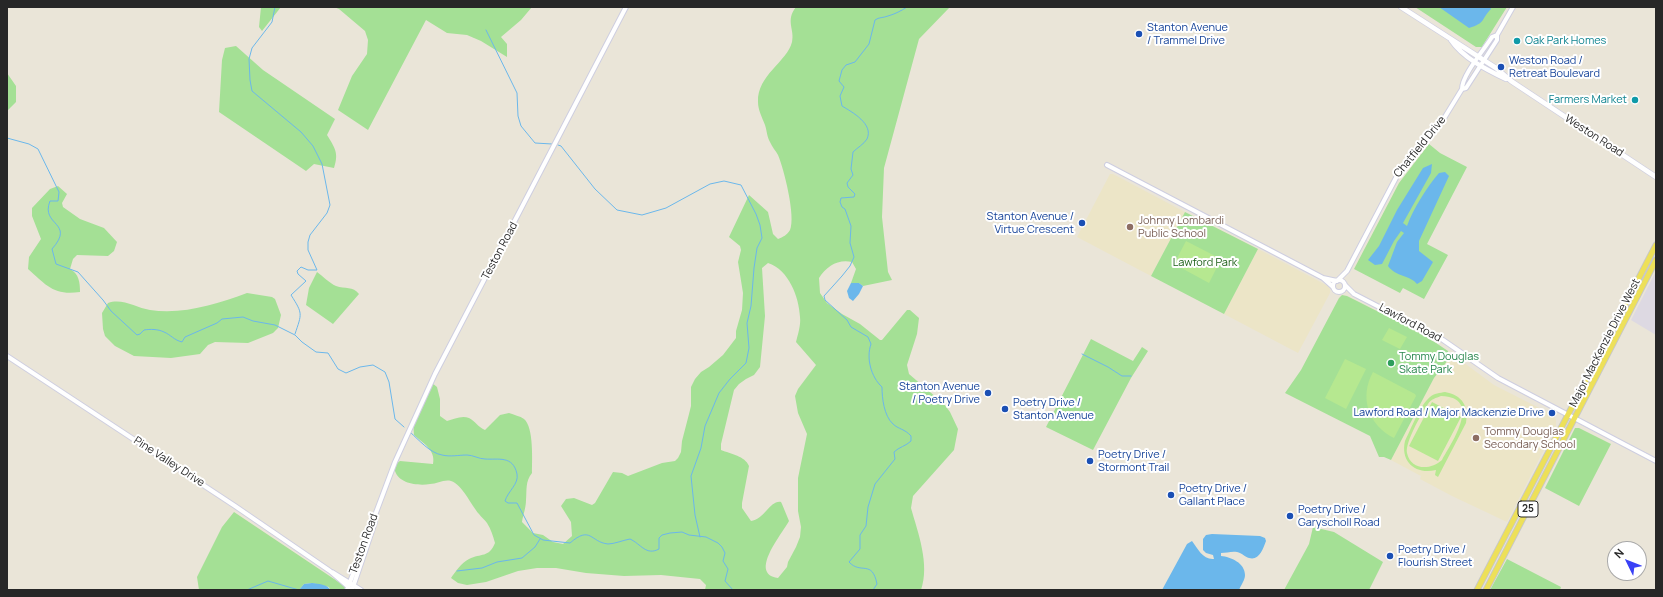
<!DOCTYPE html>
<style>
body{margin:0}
#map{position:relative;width:1663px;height:597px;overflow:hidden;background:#eae5d8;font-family:Manrope,sans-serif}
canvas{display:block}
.frame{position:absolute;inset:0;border:8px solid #272727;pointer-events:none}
.north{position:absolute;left:1607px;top:541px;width:40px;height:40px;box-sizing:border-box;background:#fff;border:1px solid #a9a9a9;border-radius:50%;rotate:313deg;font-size:11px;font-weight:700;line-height:16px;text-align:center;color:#272727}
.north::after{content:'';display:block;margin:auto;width:14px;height:18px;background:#3941f6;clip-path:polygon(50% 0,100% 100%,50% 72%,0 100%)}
</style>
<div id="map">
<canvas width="1663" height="597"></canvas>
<div class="frame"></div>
<div class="north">N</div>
</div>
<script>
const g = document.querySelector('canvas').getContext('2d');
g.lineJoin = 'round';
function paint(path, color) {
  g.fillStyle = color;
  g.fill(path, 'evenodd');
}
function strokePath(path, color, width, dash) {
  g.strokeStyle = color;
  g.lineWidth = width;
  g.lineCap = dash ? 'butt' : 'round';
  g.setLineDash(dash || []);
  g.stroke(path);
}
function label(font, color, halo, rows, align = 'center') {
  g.font = font + ' Manrope,sans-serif';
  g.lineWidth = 4;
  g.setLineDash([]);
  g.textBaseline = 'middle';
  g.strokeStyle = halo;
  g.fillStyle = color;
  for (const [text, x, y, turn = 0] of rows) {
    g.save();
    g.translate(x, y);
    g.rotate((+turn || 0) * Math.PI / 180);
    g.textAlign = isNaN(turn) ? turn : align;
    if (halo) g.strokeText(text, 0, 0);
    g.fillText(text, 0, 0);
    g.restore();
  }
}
const industrial = new Path2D(`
 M1656,271V335L1631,320Z`);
const education = new Path2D(`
 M1110,174H1113L1185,212L1151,276L1077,237Z
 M1258,249L1328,286L1330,289V293L1298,353L1224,314Z
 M1448,351L1494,385L1553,415L1556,420V426L1507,522L1452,496L1420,479L1421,476L1391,460L1434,378L1448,360Z`);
const green = new Path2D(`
 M261,7H281L262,31L259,27Z
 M334,7H532L521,20L501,37L507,44V57L481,41L467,35L447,33L426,20L368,130L338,110L352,76L367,54L368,40L365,31L339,9Z
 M796,7H950L919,39L884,168L882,217L888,272L892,280L863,286L859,283H851L856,269L852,262C838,259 827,266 819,278L820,293L827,303L842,314L860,324L880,340H882L907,310H910L919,318L917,334L907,365L909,374L944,404L950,412L958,429L954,450L913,496L911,508C918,533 930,564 921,590H705L706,585L700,579L661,575L624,576L586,573L556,568H537L518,571L486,582L467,585L458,583L451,578C456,571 461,563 469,559C481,553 489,558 495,543C493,536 491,529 487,523C485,520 481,517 479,514C471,505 462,484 451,481C444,479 437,484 430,484C419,486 399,484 395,471C393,466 396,464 400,461L433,464C436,450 423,443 414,435L413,421L432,383L437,387L440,399V416L447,421C454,419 462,415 469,418C475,421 478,427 485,430L500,415L509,413C514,415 520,416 524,419C534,427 532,461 532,473C525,482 527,490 526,500C526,508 523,515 522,522L533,533L543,535L553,542L563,544L572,536L571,522L561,506L566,499L574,498L592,505L595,503L613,472L622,473L628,476L662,463L675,461L678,458L681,452L682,441L689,414L691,406V387L695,379L701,372L709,367L723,355L736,338V331L742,310L743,293L738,262L741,250L740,246L729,237L749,195L768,212L773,234L778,239C783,237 787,235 790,230C796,217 784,169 778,155C776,151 772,147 770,142C767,137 767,131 765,125C762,117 758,110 758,102C757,75 787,62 792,42C795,29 785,21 796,7ZM768,263C789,270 799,297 800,317C801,325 798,334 796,342L816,365L798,389L795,396L798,413L807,434L798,478V511L801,527L800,537L796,547L788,562L787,567L778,578C748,574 782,534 789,521L782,504L781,502C770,500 764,520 751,521L742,508V503L749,466C745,456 731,454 721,450V444L734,390L739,384L746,379L754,375L760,367L765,316L762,268Z
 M1415,7H1507L1485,42L1482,47H1476Z
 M236,46L263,70L335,119L327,135C335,148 339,153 334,168L314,164L306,171L219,112L222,60L225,48Z
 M7,73L16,86V102L7,111Z
 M1429,144L1440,153L1467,167L1427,244L1448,255L1424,299L1403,288L1400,293L1354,269L1399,183Z
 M58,186L67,194L62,203L63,207L80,219L104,228L117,242L114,251L108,256L77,255L73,259L70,269C79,274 80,282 80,292C54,296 46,285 28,269L29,257L41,239L32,216V208L50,189Z
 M1185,212L1258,249L1224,314L1151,276Z
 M317,272C323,276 329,283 336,286C345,289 353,286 359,294L333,324L306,305L309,288Z
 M247,293L272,297L275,299L281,315L278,328L273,333L248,343L215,342L208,345L200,354L171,358L134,356L115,346L105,336L103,329L102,313L108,303C123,298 136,308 150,310C183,315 217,304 247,293Z
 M1342,295L1347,296C1380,313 1417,329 1448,351V360L1434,378L1391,460L1384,457H1379L1370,436L1285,393L1301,370L1339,298Z
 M1091,339L1133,361L1142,347L1148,351L1131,378L1093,450L1046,427Z
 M1575,428H1579L1611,444L1579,506L1545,488Z
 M234,512L349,589L348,590H330L329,587L312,583L304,584L299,590H199L197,577L222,527Z
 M1313,527L1334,532L1383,562L1369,590H1284L1309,544Z
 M1507,559L1561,587L1560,590H1490Z`);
const pitch = new Path2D(`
 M1186,241L1221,259L1209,283L1174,264Z
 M1389,328L1407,337L1400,349L1382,340Z
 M1345,359L1366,369L1346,409L1325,398Z
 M1373,372L1415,394L1416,396L1394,438C1368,425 1359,397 1373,372Z
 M1445,392C1462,395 1469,406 1466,423L1438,477L1435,475L1436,470C1416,475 1400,462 1405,441C1411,429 1420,405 1430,397C1434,393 1440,393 1445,392ZM1441,396C1483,397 1452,442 1442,460C1431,470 1411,471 1407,453C1405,442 1422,413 1428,404C1431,399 1436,398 1441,396Z
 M1432,402L1461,417L1438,461L1409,446Z`);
const water = new Path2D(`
 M1439,7H1490L1491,9C1481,19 1486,23 1469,28Z
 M1432,164L1431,173L1403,223L1407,226C1413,209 1427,187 1439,173L1445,172L1449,176L1419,241V251L1433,262L1422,281L1417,284C1410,275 1396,277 1388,266L1397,242L1404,233L1401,231L1394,241L1382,264L1375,265L1368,260L1379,246L1397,210L1423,168Z
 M851,283H859L863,286L859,294L853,301L849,298L847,291Z
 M1212,534L1260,536L1265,538L1266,541C1263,549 1259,561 1249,558C1245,557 1242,553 1237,552C1232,551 1226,553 1221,553V556C1231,557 1245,563 1245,575C1245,580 1241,585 1239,590H1162L1187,544L1192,541C1198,549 1203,560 1214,559L1213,555L1206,553L1203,550V539L1206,535Z
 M312,583C318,584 328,584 330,590H299L304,584Z`);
const stream = new Path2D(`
 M275,7L272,22L252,48L249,59L250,80L252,91L301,132L313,146L322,164L330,205L327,213L310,235L308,242V250L317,270H308L301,267L297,271L298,274L306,281L291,295C303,314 302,313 295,334
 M486,30L517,93L518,116L521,126L535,143L552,144
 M7,138L29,144L38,149L59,192L58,201H50C40,226 76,222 52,249L56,264L78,272L103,300L111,311L137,335L140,334L144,330C150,329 158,329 164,332C171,335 174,340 182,342L185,337L217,323L222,319L243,317L253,321L275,325L295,335L302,342L316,352L328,353L338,369L346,373L360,367L373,365L385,372L389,382L395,419L404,427
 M558,145L561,146L595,189L617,210L642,215L666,208L710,184L724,181L741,185L756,214L760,225L762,238L757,248L754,268L751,306L747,323L749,348L746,363L730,379L719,393L705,426L701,448L691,476L695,515L700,537
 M1082,354L1108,367L1122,376H1131
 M410,432C419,440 430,453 442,455C450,457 459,455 467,455C473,455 479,459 485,459C498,460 513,455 517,474C519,484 508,491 505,501L508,503H517L534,535L543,540L570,543C591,525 590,542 608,544C614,544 624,540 630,539C641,544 646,556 659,549V538L662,535L670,533L682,532L689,535L706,537L718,543L722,547L725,553L723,561L728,569L725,581L733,590
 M457,571L482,568L497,562L522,558L535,547L540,539
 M247,590L268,581L299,590
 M873,590L877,584C872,559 861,575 849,562L860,549V535L866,526L868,507L875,484L895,459L894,452C899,447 906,446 911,441V436C905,429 898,429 893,424C884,416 882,398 882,387C871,377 866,358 871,344L868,337L851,327L847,320L825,300L824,296L842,276L850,266L854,257L850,243L851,226L845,209L842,207L840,202L841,198L854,197L855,194L848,187L847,183L853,175L851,169L853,152C857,148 864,144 867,139C874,124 852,112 842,106L840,96L844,87L839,81L842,70L846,65L855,62L869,44L875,20C879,17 883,18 888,16C895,14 901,11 907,7`);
const tertiary = new Path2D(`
 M1462,89C1462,75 1484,50 1492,37L1497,35L1513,7
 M1107,165L1302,267L1323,278L1333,287
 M1323,278L1337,281
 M1338,280L1347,271L1398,174L1443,120L1462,89L1466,88L1497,40V35
 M1333 286a6 6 0 1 1 12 0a6 6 0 1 1-12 0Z
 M1345,285L1354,294L1443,340L1498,378L1656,461
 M7,356L235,506L330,571L352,590
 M332,572L361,590
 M347,590L395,462L435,374L626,7
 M352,590L375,522`);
const secondary = new Path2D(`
 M1401,7L1496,68L1511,81L1656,177
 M1451,40C1463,58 1487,70 1506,79`);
const primary = new Path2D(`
 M1477,590L1656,245
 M1486,590L1656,260`);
const markers = [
 [1139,34,4,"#1a4fb4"],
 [1517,41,4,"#0f9aa8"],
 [1501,67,4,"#1a4fb4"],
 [1635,100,4,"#0f9aa8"],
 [1082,223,4,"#1a4fb4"],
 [1130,227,4,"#8d6e63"],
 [1391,363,4,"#2e9e5b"],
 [988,393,4,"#1a4fb4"],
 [1005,409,4,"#1a4fb4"],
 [1552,413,4,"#1a4fb4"],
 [1476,438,4,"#8d6e63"],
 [1090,461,4,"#1a4fb4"],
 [1171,495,4,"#1a4fb4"],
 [1290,516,4,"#1a4fb4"],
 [1390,556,4,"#1a4fb4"]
];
const shields = [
 [1528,509,20]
];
const shieldNames = [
 ["25",1528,509]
];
const transitNames = [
 ["Stanton Avenue",1147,28],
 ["/ Trammel Drive",1147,41],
 ["Weston Road /",1509,61],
 ["Retreat Boulevard",1509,74],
 ["Stanton Avenue /",1074,217,"right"],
 ["Virtue Crescent",1074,230,"right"],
 ["Stanton Avenue",980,387,"right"],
 ["/ Poetry Drive",980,400,"right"],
 ["Poetry Drive /",1013,403],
 ["Stanton Avenue",1013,416],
 ["Lawford Road / Major Mackenzie Drive",1544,413,"right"],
 ["Poetry Drive /",1098,455],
 ["Stormont Trail",1098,468],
 ["Poetry Drive /",1179,489],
 ["Gallant Place",1179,502],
 ["Poetry Drive /",1298,510],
 ["Garyscholl Road",1298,523],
 ["Poetry Drive /",1398,550],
 ["Flourish Street",1398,563]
];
const cultureNames = [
 ["Oak Park Homes",1525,41],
 ["Farmers Market",1627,100,"right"]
];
const streetNames = [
 ["Weston Road",1594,136,33],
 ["Chatfield Drive",1420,147,-51],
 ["Teston Road",500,251,-62],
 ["Lawford Road",1410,323,28],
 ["Major MacKenzie Drive West",1605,343,-63],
 ["Pine Valley Drive",169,462,33],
 ["Teston Road",364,544,-70]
];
const educationNames = [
 ["Johnny Lombardi",1138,221],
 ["Public School",1138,234],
 ["Tommy Douglas",1484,432],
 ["Secondary School",1484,445]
];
const parkNames = [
 ["Lawford Park",1205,263]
];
const leisureNames = [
 ["Tommy Douglas",1399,357],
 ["Skate Park",1399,370]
];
paint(industrial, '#ddd9e2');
paint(education, '#ece5c7');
paint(green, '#a4e095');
paint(pitch, '#b6e890');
paint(water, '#6bb7eb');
strokePath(stream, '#6bb7eb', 1);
strokePath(tertiary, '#cecee0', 6);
strokePath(secondary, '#cecee0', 6);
strokePath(primary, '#c7c7c7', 7);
strokePath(tertiary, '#fff', 4);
strokePath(secondary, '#fff', 4.5);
strokePath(primary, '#ede059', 5);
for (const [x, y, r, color] of markers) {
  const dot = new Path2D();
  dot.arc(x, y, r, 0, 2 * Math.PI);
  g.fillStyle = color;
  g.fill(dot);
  strokePath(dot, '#fff', 1.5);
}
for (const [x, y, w] of shields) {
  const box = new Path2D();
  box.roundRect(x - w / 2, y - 8, w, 16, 3);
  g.fillStyle = '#fff';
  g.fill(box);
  strokePath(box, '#272727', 1);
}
label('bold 10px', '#272727', null, shieldNames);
label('11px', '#164399', '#fff', transitNames, 'left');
label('11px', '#0d838f', '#fff', cultureNames, 'left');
label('11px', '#272727', '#fff', streetNames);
label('11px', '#785e54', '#fff', educationNames, 'left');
label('11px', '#1f611a', '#fff', parkNames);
label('11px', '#27864d', '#fff', leisureNames, 'left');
</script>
